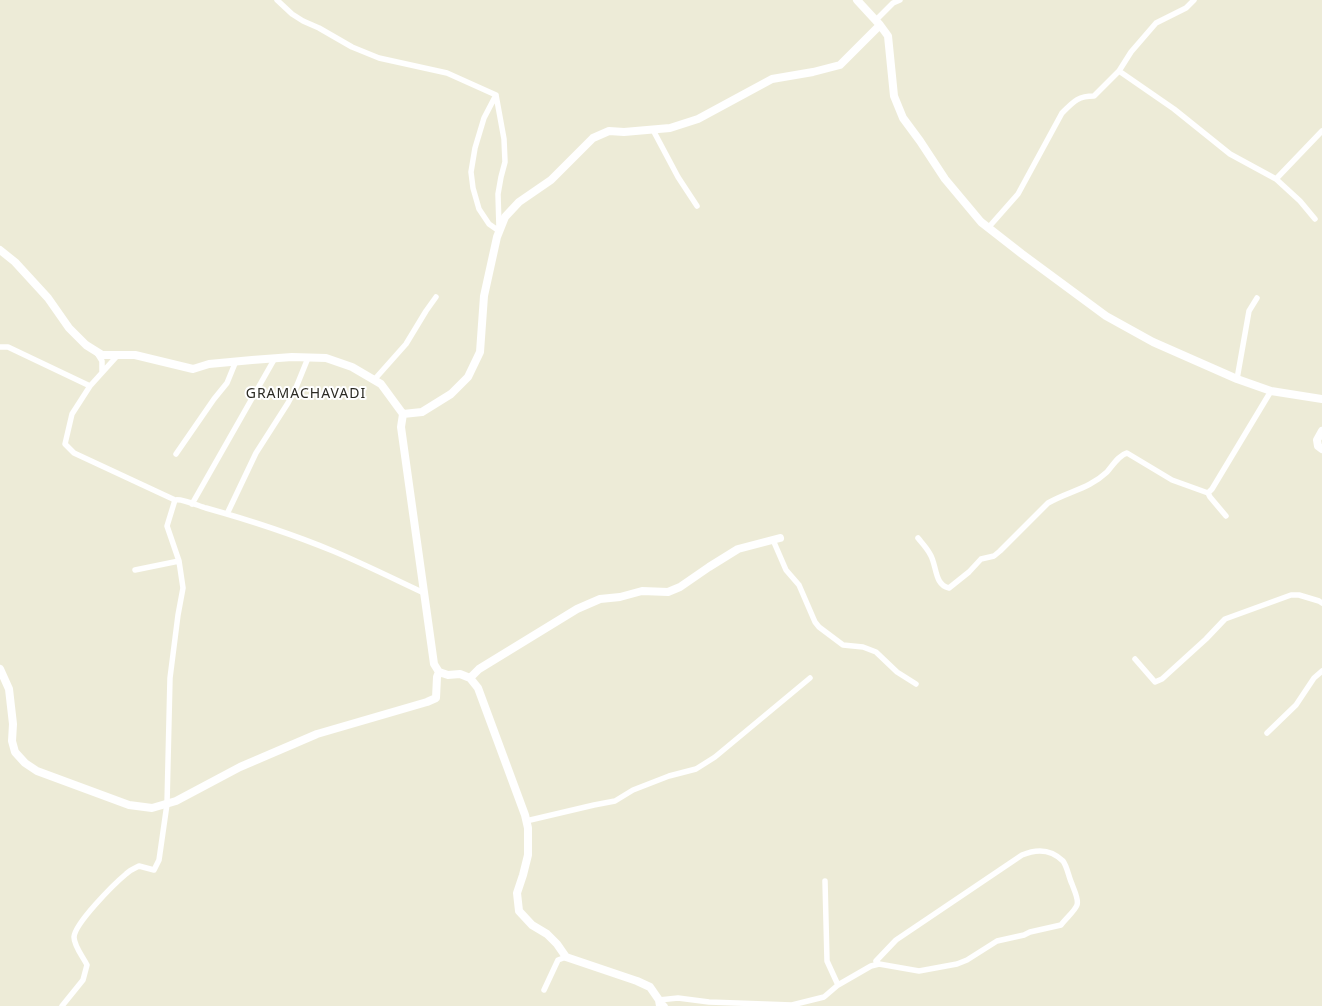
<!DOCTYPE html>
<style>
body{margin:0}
canvas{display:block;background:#edebd7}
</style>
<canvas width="1322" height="1006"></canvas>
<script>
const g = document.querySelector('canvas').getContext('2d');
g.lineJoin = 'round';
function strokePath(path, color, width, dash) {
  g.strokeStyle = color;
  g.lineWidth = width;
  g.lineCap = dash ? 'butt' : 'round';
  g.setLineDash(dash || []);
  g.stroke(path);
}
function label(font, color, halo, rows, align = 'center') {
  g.font = font + ' "Noto Sans",sans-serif';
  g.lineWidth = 4;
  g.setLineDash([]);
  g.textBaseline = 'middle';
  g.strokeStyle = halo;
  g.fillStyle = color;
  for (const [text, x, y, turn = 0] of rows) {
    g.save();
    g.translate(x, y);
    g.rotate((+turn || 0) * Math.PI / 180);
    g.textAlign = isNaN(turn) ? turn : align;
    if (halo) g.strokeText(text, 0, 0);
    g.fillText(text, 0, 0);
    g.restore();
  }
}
const street = new Path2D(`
 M277,0L292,14L303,21L319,28L352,47L379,58L447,73L496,95L504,139L505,162L501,177L498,194L499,228
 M876,20L893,3L900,0
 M1119,71L1174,109L1230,154L1276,179L1300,201L1315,219
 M496,95L484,118L475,148L471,172L473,188L479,209L489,224L499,231
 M653,130L678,177L697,206
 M1276,179L1322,131
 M988,228L1018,194L1062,113C1074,101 1078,96 1094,96L1119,71L1131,52L1156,23L1186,8L1194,0
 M0,347H8L90,386L118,355
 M97,353L102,361V372
 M1237,379L1249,311L1257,298
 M374,380L406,344L426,311L436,297
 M90,386L72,414L65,444L74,453L175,500C181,498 199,506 206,508C249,520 292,534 333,551C364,564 394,579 424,593
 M176,454L214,399L227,383L236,361
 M1208,493L1212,489L1271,391
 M192,504L275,358
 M227,514L256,453L288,403L295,390L308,358
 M918,538C922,543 927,548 930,554C937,565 934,585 949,588L969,572L981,559L994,556L1000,551L1048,503C1069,491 1089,489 1107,472C1113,465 1119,455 1127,453L1172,480L1208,493L1210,497L1226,516
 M773,540L786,570L799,585L815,622L819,627L843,645L863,647L876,652L897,672L916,684
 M135,570L179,561
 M1135,659L1155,682L1162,679L1206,639L1225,619L1291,595H1299L1319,601L1322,603
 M1267,733L1296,705L1314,678L1322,671
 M526,821L594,805L615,801L633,790L669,776L696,769L715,757L810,678
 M825,881L827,961L838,985
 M544,990L558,960L566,957
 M62,1006L83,980L87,965C83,957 74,946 74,937C75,923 114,884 126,874C130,870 135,868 139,866L154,870L159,860L167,804L170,678L178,615L183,588L179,561L167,526L175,500
 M665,1006L659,1000L678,998L709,1002L792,1005L824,997L838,985L871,966L879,964L919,971L957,964L967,960L997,941L1024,935L1030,932L1061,925C1065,919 1075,911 1077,905C1079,899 1074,890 1072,884C1069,878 1067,866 1063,861C1051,849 1036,849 1022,855L896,940L876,961L879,964`);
const secondary = new Path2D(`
 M857,0L880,25L888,36L894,96L903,118L920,141L945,179L981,222L1022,254L1106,316L1153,342L1237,379L1271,391L1322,399
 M0,250L15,262L48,298L69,328L86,345L102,355H135L193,369L209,364L252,360L292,357L326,358L352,367L381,384L403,414L422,412L451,394L468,377L480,352L484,296L497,237L505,217L519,202L551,180L593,138L609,131L624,132L670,128L698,119L772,79L813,72L840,65L880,25
 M403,414L401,427L434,664L439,672L448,675L460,674L470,678L478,688L525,815L528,828V855L523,875L517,893L519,911L532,925L547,934L557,944L566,957L637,981L650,987L659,1000L660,1006
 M1322,431L1317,440L1318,446L1322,449
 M0,669L9,689L13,724L12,741L15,752L25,763L37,771L129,805L152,808L176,801L240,767L317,734L427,702L436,698L437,677L439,672
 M470,678L479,669L577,609L600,599L620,597L642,591L668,592L680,587L709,567L738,549L780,538`);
const quarterNames = [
 ["GRAMACHAVADI",306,394]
];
strokePath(street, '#fff', 5.5);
strokePath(secondary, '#fff', 8);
g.letterSpacing = '1px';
label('14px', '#2b2a23', '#fff', quarterNames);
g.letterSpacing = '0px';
</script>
